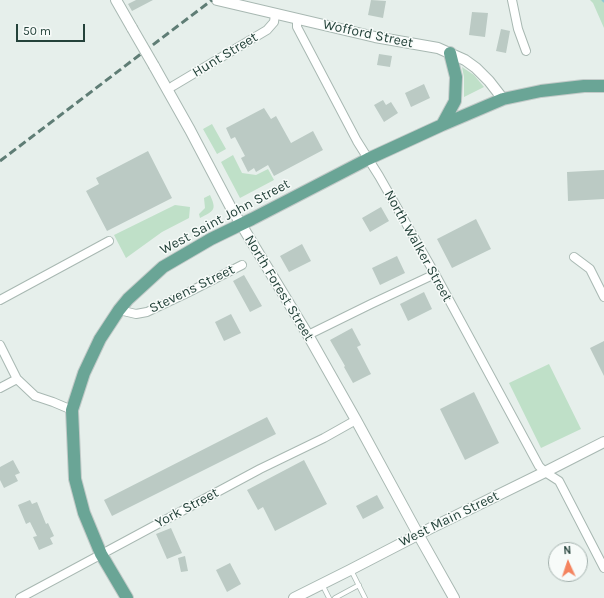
<!DOCTYPE html>
<style>
body{margin:0}
#map{position:relative;width:604px;height:598px;overflow:hidden;background:#e6efeb;font-family:Karla,sans-serif}
canvas{display:block}
.north{position:absolute;left:548px;top:542px;width:40px;height:40px;box-sizing:border-box;background:#f7fbf9;border:1px solid #a3b1ad;border-radius:50%;rotate:357deg;font-size:11px;font-weight:700;line-height:16px;text-align:center;color:#24423a}
.north::after{content:'';display:block;margin:auto;width:14px;height:18px;background:#f4845f;clip-path:polygon(50% 0,100% 100%,50% 72%,0 100%)}
.scale{position:absolute;left:16px;top:24px;width:69px;height:18px;box-sizing:border-box;border:2px solid #24423a;border-top:0;padding-left:5px;font-size:12px;line-height:14px;white-space:nowrap;color:#24423a;-webkit-text-stroke:3px #f7fbf9;paint-order:stroke}
</style>
<div id="map">
<canvas width="604" height="598"></canvas>
<div class="north">N</div>
<div class="scale">50 m</div>
</div>
<script>
const g = document.querySelector('canvas').getContext('2d');
g.lineJoin = 'round';
function paint(path, color) {
  g.fillStyle = color;
  g.fill(path, 'evenodd');
}
function strokePath(path, color, width, dash) {
  g.strokeStyle = color;
  g.lineWidth = width;
  g.lineCap = dash ? 'butt' : 'round';
  g.setLineDash(dash || []);
  g.stroke(path);
}
function label(font, color, halo, rows, align = 'center') {
  g.font = font + ' Karla,sans-serif';
  g.lineWidth = 3;
  g.setLineDash([]);
  g.textBaseline = 'middle';
  g.strokeStyle = halo;
  g.fillStyle = color;
  for (const [text, x, y, turn = 0] of rows) {
    g.save();
    g.translate(x, y);
    g.rotate((+turn || 0) * Math.PI / 180);
    g.textAlign = isNaN(turn) ? turn : align;
    if (halo) g.strokeText(text, 0, 0);
    g.fillText(text, 0, 0);
    g.restore();
  }
}
const green = new Path2D(`
 M590,0H604V28L593,3Z
 M462,67L474,75L484,87L464,97V77Z
 M212,124L226,149L217,154L203,129Z
 M233,155L242,173L256,175L268,169L274,180L240,198L221,162Z
 M210,195C217,210 214,211 200,218L199,214L205,208L204,198Z
 M175,205L190,207L189,218L162,232L126,258L114,235Z
 M549,364L581,429L541,448L509,383Z`);
const stream = new Path2D(`
 M603,0L604,1`);
const building = new Path2D(`
 M136,0H153L132,11L128,4Z
 M371,0L386,1L383,18L368,15Z
 M472,12L488,13L485,37L469,35Z
 M501,29L510,31L506,53L496,51Z
 M379,54L392,56L390,67L377,65Z
 M424,84L430,98L411,107L405,93Z
 M383,100L386,105L391,102L398,113L384,122L374,105Z
 M264,108L271,119L276,116L291,143L313,131L323,150L274,176L268,165L256,172L254,168L248,172L241,158L245,156L235,137L231,139L226,128Z
 M148,151L172,198L107,231L86,191L99,184L96,178Z
 M604,170V199L568,201L567,172Z
 M381,207L389,221L370,232L362,218Z
 M476,219L491,249L452,268L437,239Z
 M302,244L311,261L289,272L280,256Z
 M397,256L405,273L380,285L372,268Z
 M244,275L262,306L250,312L233,281Z
 M424,292L432,309L408,321L400,304Z
 M231,314L241,333L224,341L215,322Z
 M352,328L361,345L357,347L371,374L353,383L344,367L345,366L330,340Z
 M604,341V376L590,348Z
 M474,392L499,443L465,460L440,409Z
 M267,417L276,434L112,516L104,500Z
 M13,460L20,473L15,475L18,481L4,488L0,480V467Z
 M304,460L327,504L275,531L263,507L258,510L247,490Z
 M377,495L384,508L363,519L356,506Z
 M30,500L32,504L37,502L46,524L48,523L54,536L50,538L53,544L39,550L33,537L37,536L30,522L26,524L18,505Z
 M171,528L182,553L167,559L156,534Z
 M185,556L188,571L181,572L178,558Z
 M230,563L241,584L227,592L216,570Z`);
const service = new Path2D(`
 M351,570L365,598
 M322,584L329,598
 M335,598L359,585`);
const minor = new Path2D(`
 M512,0L518,29L526,51
 M297,19V27L357,141L379,176L435,274L539,466L545,472L559,481L604,568
 M167,90L173,86L267,30L274,22L275,14
 M574,257L590,269L604,297
 M0,300L109,241
 M119,310L136,314L147,312L185,294L242,265
 M308,335L371,304L435,274
 M0,345L17,379L35,396L53,402L72,410
 M0,388L17,379
 M20,598L260,469L324,438L356,420`);
const tertiary = new Path2D(`
 M116,0L132,28
 M217,0L375,37L438,48L465,60L476,68L489,81L503,99
 M154,66L190,130L230,206L308,335L356,420L418,534L454,598
 M294,598L350,570L431,528L545,472L604,442`);
const primary = new Path2D(`
 M442,125L455,101L456,77L450,53
 M127,598L101,554L84,513L75,479L72,410L84,373L100,339L119,310L128,299L163,267L211,239L252,219L368,159L442,125L503,99L541,91L584,86H604`);
const rail = new Path2D(`
 M0,161L212,0`);
const tertiaryBridge = new Path2D(`
 M132,28L154,66`);
const streetNames = [
 ["Wofford Street",368,34,12],
 ["Hunt Street",225,55,-31],
 ["West Saint John Street",225,217,-28],
 ["North Walker Street",418,246,61],
 ["North Forest Street",279,288,59],
 ["Stevens Street",192,289,-26],
 ["York Street",187,508,-28],
 ["West Main Street",449,519,-26]
];
paint(green, '#bfe0c8');
strokePath(stream, '#8ec9d4', 3);
paint(building, '#bbcac4');
strokePath(service, '#a8b8b2', 5.5);
strokePath(minor, '#a8b8b2', 10);
strokePath(tertiary, '#a8b8b2', 12);
strokePath(primary, '#c2cac8', 14);
strokePath(service, '#fff', 4);
strokePath(minor, '#fff', 8);
strokePath(tertiary, '#fff', 10);
strokePath(primary, '#6aa596', 12);
strokePath(rail, '#5f7d75', 3, [8, 4]);
strokePath(tertiaryBridge, '#a8b8b2', 12, []);
strokePath(tertiaryBridge, '#fff', 10);
label('14px', '#24423a', '#f7fbf9', streetNames);
</script>
